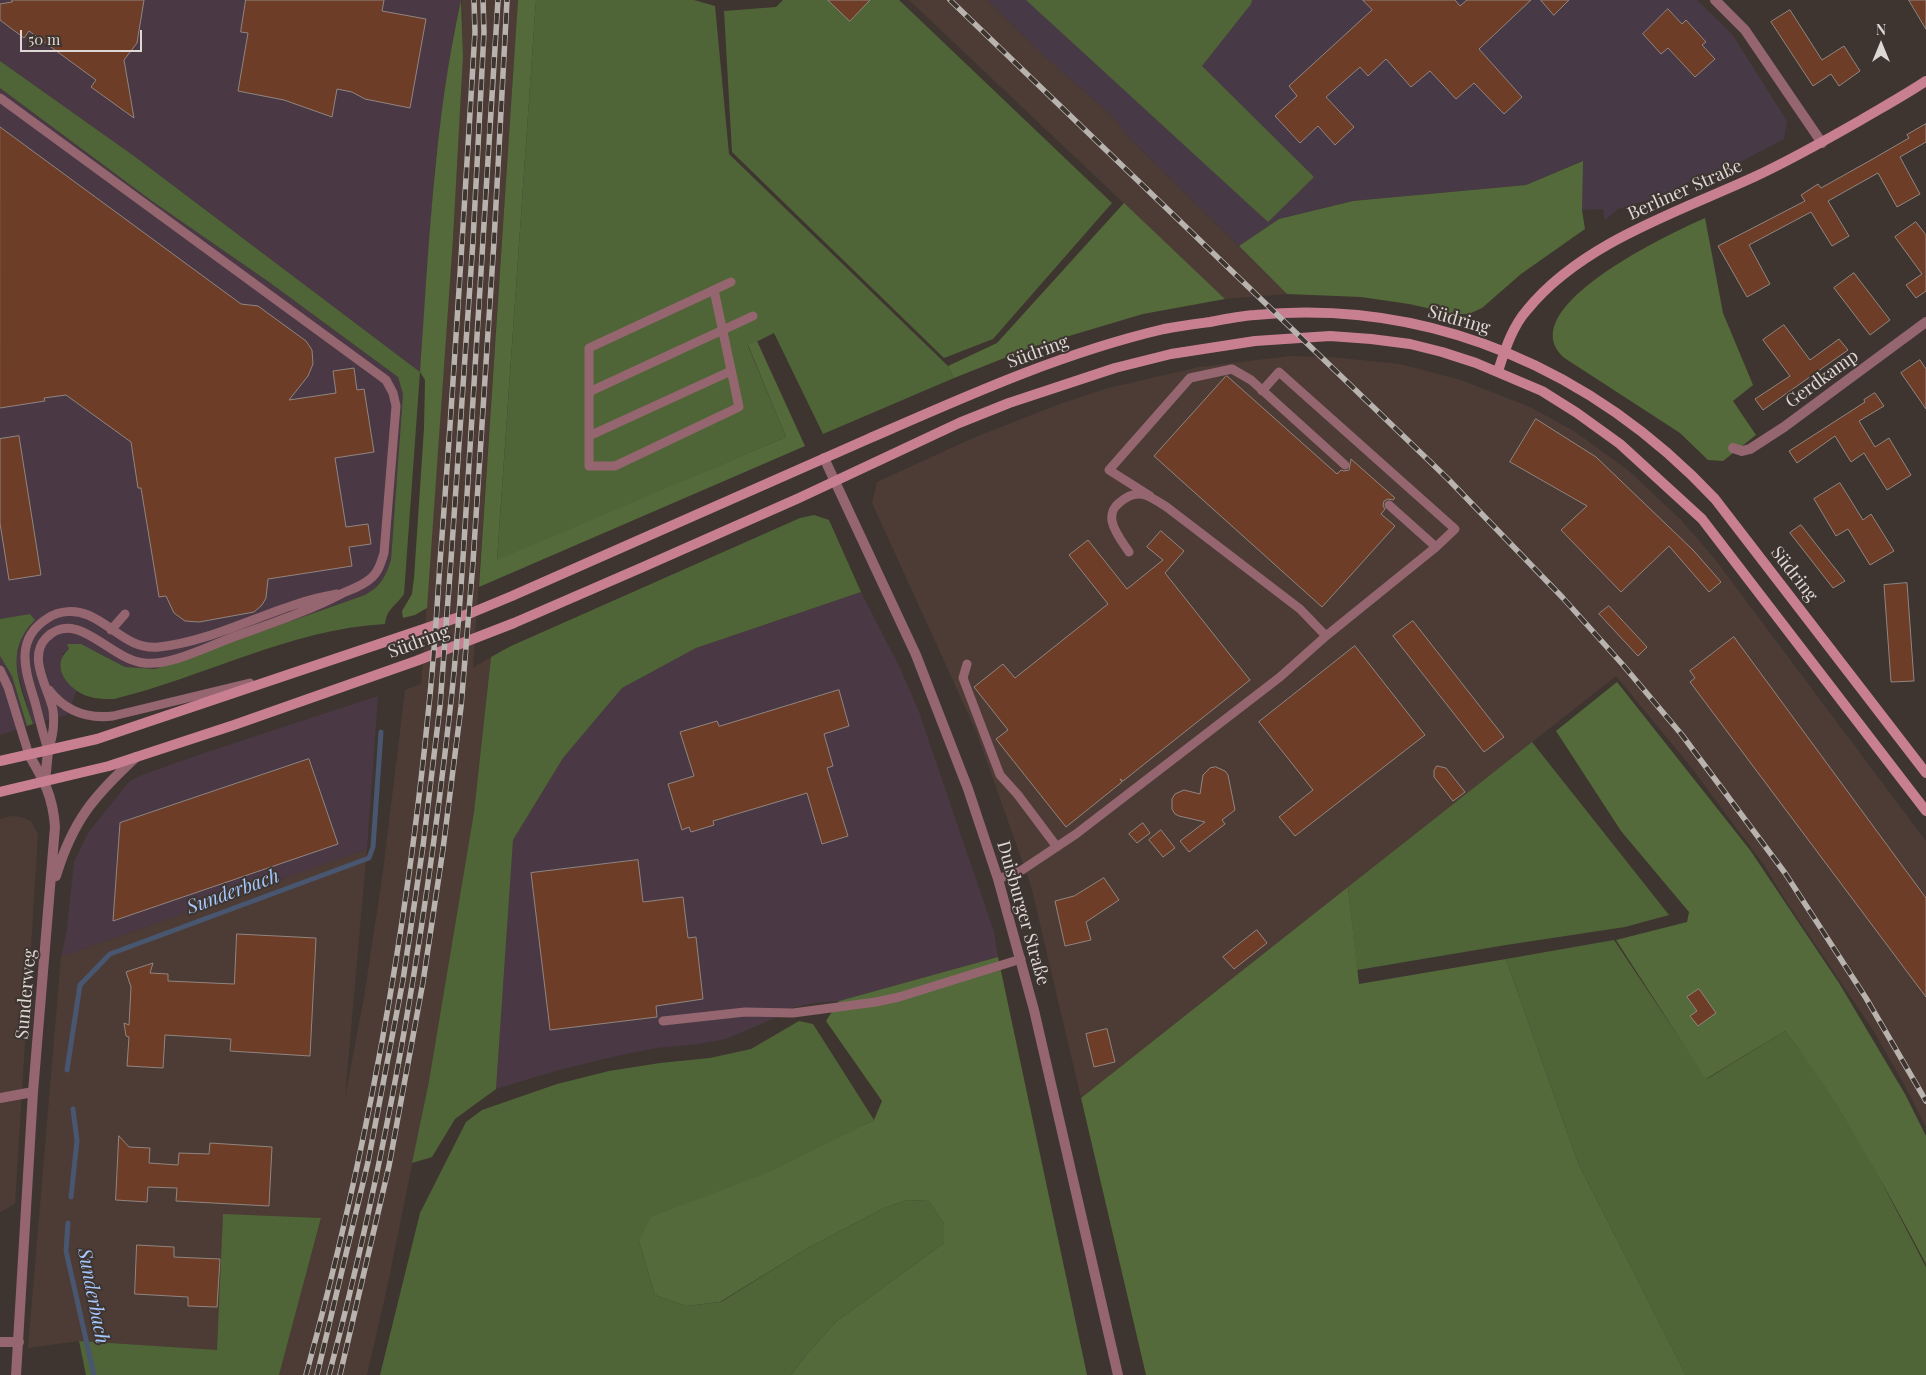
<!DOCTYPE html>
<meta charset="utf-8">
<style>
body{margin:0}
#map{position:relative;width:1926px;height:1375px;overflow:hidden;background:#3e3530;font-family:"Playfair Display",serif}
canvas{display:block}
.north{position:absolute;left:1856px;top:20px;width:50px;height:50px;-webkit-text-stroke:4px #3e3530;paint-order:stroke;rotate:0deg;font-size:14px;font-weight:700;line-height:20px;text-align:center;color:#ded8d5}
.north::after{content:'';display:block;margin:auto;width:18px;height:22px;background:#ded8d5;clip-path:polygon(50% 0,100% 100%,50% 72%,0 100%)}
.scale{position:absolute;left:20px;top:30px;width:122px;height:22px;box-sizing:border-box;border:2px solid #ded8d5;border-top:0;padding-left:6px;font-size:15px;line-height:18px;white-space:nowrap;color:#ded8d5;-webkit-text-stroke:4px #3e3530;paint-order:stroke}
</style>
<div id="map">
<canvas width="1926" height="1375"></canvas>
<div class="north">N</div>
<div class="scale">50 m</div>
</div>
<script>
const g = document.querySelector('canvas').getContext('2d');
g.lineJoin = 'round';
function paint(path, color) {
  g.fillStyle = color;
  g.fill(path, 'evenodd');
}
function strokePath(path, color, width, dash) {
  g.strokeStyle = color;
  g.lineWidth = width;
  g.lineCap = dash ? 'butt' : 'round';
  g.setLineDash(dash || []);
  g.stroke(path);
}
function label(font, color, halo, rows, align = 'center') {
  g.font = font + ' "Playfair Display",serif';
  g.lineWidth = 4;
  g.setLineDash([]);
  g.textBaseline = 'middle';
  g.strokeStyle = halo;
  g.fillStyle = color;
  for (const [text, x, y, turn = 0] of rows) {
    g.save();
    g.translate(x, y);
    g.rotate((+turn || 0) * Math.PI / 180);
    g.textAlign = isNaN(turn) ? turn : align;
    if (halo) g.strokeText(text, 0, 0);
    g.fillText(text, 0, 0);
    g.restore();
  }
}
const commercial = new Path2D(`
 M0,0H461L453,36L435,164L420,372L134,156L0,61Z
 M0,88L152,201L269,282L379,363L398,377L403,394L391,560L387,573L373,591L365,595L155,669L125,667L96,651L67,645L69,649L62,654L67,681L77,690L67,715L33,724L18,674L16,657L21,637L35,620L30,614L0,619Z
 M861,592L900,668L919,712L994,932L998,957L839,1001L815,1003L795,1007L768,1021L726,1039L699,1044L657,1048L621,1055L559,1070L496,1089L513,840L563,758L622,688L696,648Z
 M0,656L12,676L27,726L0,735Z
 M378,696L367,849L61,957L67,930L74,862L88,833L129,782L142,775L207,752Z`);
const built = new Path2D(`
 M462,0H518L473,668L491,657L474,812L429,1081L387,1288L367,1375H279L321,1219L223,1215L218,1351L79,1341L28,1348L61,957L367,849L345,1097L364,997L383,871L405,690L421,684L453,239L463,56Z
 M909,0H987L1049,60L1111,115L1130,138L1287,294L1225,299Z
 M1290,356L1331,357L1400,364L1461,380L1530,407L1574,431L1629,471L1681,520L1714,558L1926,841V1127L1904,1084L1873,1030L1788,904L1764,865L1691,767L1616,676L1081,1098L1031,886L976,731L872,503L877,482L973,438L1062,403L1108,388L1199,367Z
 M11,816L21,817L31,821L38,835L15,1204L0,1212V819Z`);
const education = new Path2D(`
 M987,0H1697L1732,34L1787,121L1784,139L1727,169L1686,183L1685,189L1618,209L1605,220L1603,209L1582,210V161L1526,185L1353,201L1279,219L1239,246L1130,138L1111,115L1049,60Z`);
const green = new Path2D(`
 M536,0H694L715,6L729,154L948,366L954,378L823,434L774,333L748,346L786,437L497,561Z
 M783,0H899L1112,203L993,339L944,358L732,152L724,11L776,7Z
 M1026,0H1252L1251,4L1202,66L1314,177L1268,222Z
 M0,61L134,156L420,372L404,594C396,606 387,608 385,624C290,629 205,677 114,699C105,699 96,699 87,696C68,689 49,666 69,649L67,644H81L125,667L155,669L365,595C380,587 386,576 391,560L403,394L398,377L379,363L269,282L152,201L0,88Z
 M814,515L829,520L861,592L696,648L622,688L563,758L513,840L496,1089L455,1119L432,1157L412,1163L429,1081L474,812L491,657L511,646L800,518Z
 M30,614L35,620C2,652 21,687 33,724L27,726L12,676L0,656V619Z
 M1532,742L1669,915L1625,927L1506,945L1357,970L1348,887Z
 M1614,940L1707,1079L1785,1031L1815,1071L1866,1152L1926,1267V1375H1686L1578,1163L1506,959Z
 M799,1021L813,1024L874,1120L639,1241L655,1295L686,1306L721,1302L806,1249L884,1208L907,1200L929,1201L944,1224V1243L837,1321L807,1354L791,1375H380L420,1213L466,1122L482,1110L557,1084L609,1071L660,1063L710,1058L751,1049Z
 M223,1214L321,1218L279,1375H86L79,1341L217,1350Z`);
const forest = new Path2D(`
 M461,0L463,56L453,239L427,608L415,615L403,618L402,611L412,594L414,578L424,428L425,380L420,372C429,247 434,122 461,0Z
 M518,0H536L497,560L786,437L748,345L757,341L805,446L479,587Z
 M1583,161L1582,210L1585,229L1521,274L1482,308L1469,314H1454L1409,304L1361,297L1287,294L1239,246L1279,219L1353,201L1526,185Z
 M1124,203L1225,299L1143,314L1032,347L954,378L948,366L997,343Z
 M1705,218L1723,313L1753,385L1733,401L1756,435L1723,461L1708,460L1680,433L1566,359C1506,310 1673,232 1705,218Z
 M1617,682L1750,850L1839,983L1905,1094L1926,1136V1264C1883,1183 1841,1104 1785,1031L1706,1079L1616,940L1687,922L1689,912L1621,831L1556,731Z
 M1348,887L1359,984L1506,959L1578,1163L1686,1375H1146L1081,1098Z
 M998,957L1087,1375H791L807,1354L837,1321L944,1243V1224L929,1201L907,1200L884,1208L806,1249L720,1302L686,1306L655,1295L639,1241L651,1217L770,1172L874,1120L882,1101L826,1021L839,1001Z`);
const stream = new Path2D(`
 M67,1070L80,985L110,954L369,858L373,847L381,732
 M71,1197L77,1141L73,1109
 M68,1223L66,1251L94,1375`);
const building = new Path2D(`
 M12,0H144L137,43L124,60L134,118L91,87L96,80L29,31L24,38L0,20V4L12,2Z
 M246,0H384L382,11L426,19L410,108L365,99L352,92L337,89L332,117L284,100L238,91L248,33L241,32Z
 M828,0H870L850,21Z
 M1363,0H1455L1460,6L1467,0H1531L1479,49L1522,97L1504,114L1474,83L1456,99L1430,71L1411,87L1386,59L1368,76L1360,67L1326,97L1354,127L1335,145L1318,126L1300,143L1275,116L1297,96L1289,86L1372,10Z
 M1541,0H1569L1554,15Z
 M1909,0H1926V29Z
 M1668,9L1682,24L1686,20L1706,42L1702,45L1715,59L1695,77L1668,48L1661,54L1643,34Z
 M1790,10L1822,60L1844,46L1860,71L1839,86L1831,74L1813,86L1771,22Z
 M1926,124V142L1900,157L1920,194L1897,207L1878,173L1828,201L1849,236L1832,246L1811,212L1749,245L1770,284L1747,297L1718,246L1805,201L1801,195L1818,184L1821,188L1871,160L1909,138L1907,135Z
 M0,127L241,304L258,306L306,341L312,350L313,364L308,376L289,400L336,393L333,371L354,368L357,390L364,389L374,452L335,458L346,527L368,524L371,544L349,547L352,566L268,579L266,598L262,605L254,612L199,622L185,621L174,613L166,596L159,597L141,488H138L131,442L66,395L44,398L45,401L0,408Z
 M1916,222L1926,235V291L1916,298L1906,285L1922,274L1895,237Z
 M1854,273L1890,320L1870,335L1834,288Z
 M1784,325L1810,360L1839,339L1848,350L1763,410L1755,399L1790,376L1763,340Z
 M1920,360L1926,369V409L1901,373Z
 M1227,376L1337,474L1341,470L1344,471L1349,470L1351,459L1395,498L1393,500L1388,499L1384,501L1383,506L1385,509L1381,514L1395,526L1322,607L1154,456L1225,377Z
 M1875,393L1884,406L1859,421L1875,447L1889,438L1911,475L1887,490L1864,453L1851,462L1835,436L1797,463L1789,451L1865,402L1864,400Z
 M1536,419L1596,457L1694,551L1721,582L1709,592L1669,546L1621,592L1561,530L1587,506L1510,462Z
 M19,436L41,575L9,580L0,523V439Z
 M1840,483L1863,520L1871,514L1894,551L1870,565L1848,529L1836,536L1814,499Z
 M1801,525L1815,543L1845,581L1833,588L1790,533Z
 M1161,531L1184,551L1165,573L1250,680L1123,781L1120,779L1122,782L1066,827L996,739L1008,730L974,687L1003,664L1015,678L1108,604L1069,555L1088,540L1127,589L1163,560L1147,547Z
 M1907,583L1914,681L1891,682L1884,585Z
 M1609,606L1647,647L1638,656L1599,614Z
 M1413,621L1504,737L1484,752L1393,636Z
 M1734,637L1926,898V997L1690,682L1695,678L1690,671Z
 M1355,646L1425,735L1295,836L1279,817L1313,790L1259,722Z
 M839,690L849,726L824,734L833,766L827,768L848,836L822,844L807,793L713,821L714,825L691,832L689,827L682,830L668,784L694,776L680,732L717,721L719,726Z
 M309,759L338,844L113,921L120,823Z
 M1437,766L1446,768L1465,792L1453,801L1434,777V771Z
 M1216,767L1225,771L1228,775L1235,810L1222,820L1225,824L1189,852L1180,841L1205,822L1179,816L1175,814L1172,809V799L1175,794L1184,790L1200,794L1203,775L1210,768Z
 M1143,823L1150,833L1137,843L1129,834Z
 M1161,830L1175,848L1163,857L1149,840Z
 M638,860L643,902L683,897L688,938L696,937L703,999L656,1006L657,1017L550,1030L531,873Z
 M1104,878L1119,900L1086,922L1091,940L1065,946L1055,901L1074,896Z
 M1257,930L1267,943L1234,969L1223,957Z
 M237,934L316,938L310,1056L230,1051L231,1039L165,1035L163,1068L127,1066L129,1037L126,1036L124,1023L129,1025L131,987L126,972L153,963L150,973L168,974V981L234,984Z
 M1699,989L1716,1013L1698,1026L1690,1016L1697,1011L1687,997Z
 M1107,1029L1115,1062L1094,1067L1086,1034Z
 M119,1136L129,1147L150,1148L149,1163L178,1165L179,1153L209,1154L210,1143L272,1147L269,1206L176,1201L177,1188L148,1187L147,1202L116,1200Z
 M137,1245L174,1247V1257L220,1259L217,1307L188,1306V1297L135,1294Z`);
const lane = new Path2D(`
 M0,98L386,380L393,393L396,406L384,553C381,563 378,573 370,579C362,586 352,589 343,593C307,612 269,624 231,638C206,647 170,666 144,663C110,660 77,607 46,638C27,658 49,689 53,710C55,725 53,737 48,751
 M714,290L739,407L615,466H589V348L731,282
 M1262,391L1279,372L1455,529L1436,547
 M589,392L753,316
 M589,436L731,371
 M1150,496L1109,470L1190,378L1232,369L1251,380L1345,465
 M1129,552C1123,543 1114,532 1112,521C1111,513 1113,508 1119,503C1138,486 1150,496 1168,508L1300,609L1326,636
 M111,630L125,614
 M967,664L963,678L1000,775L1018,795L1057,847
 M0,670L8,687L29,755
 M49,690C65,711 87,719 113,716L250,683
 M48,750C43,734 39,718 35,702C25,670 14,639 48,618C60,610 76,610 88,615C114,626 129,650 159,647C221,640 276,604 337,594
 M998,879L1022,870L1076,834L1280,677L1326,636L1436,547L1389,505
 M663,1021L745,1012L793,1013L876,1002L899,997L1021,959`);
const street = new Path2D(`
 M1715,0L1745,30L1822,143
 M1733,448L1742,451L1750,449L1784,427L1926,322
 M824,458L916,655L968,789L998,879L1034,1010L1118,1375
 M45,782L48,751
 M56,876C73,820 94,796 136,757
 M0,1098L33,1092
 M0,1342H19
 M16,1375L33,1092L55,827C53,797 44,780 29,755`);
const secondary = new Path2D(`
 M1498,371C1505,350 1512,327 1527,310C1581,243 1678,212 1754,177C1791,160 1826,140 1861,120C1883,107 1905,95 1926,81
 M0,761L97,739L471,613L512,596C631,544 749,491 868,439C964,397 1061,353 1164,329C1179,326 1195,324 1210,322C1225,319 1240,316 1255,315C1432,298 1595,371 1715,499L1926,773
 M0,792L109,766L234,725L416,661L514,623L643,567L799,498L959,423L1009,403L1115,368L1171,354L1255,341L1330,336L1371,339L1410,344L1442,352L1476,363L1542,391L1577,413L1620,444L1702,519L1926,811`);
const rail = new Path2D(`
 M950,0L1448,479L1563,598L1623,665L1682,735L1785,873L1866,998L1926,1101
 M306,1375C366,1156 407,931 429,705C434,658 437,610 440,562C454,386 464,209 475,32L474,0
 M317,1375L368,1162L403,980L423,846L440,706L451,560L473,241L484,32L483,0
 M329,1375C387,1157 425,934 450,710C459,634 463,557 468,480C479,320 487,160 498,0
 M340,1375L389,1166L423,982L443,849L461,707L473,562L494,241L507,0`);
const streetNames = [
 ["Berliner Straße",1685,190,-24],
 ["Südring",1459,320,16],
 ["Südring",1038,352,-20],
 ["Gerdkamp",1822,379,-36],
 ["Südring",1794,574,52],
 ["Südring",419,642,-20],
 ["Duisburger Straße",1023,913,74],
 ["Sunderweg",26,994,-85]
];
const waterNames = [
 ["Sunderbach",233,892,-20],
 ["Sunderbach",93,1296,79]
];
paint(commercial, '#4a3944');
paint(built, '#4c3c35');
paint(education, '#483946');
paint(green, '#506537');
paint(forest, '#546a3a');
strokePath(stream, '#485670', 5);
paint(building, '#6e3d28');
strokePath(building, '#908580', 1);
strokePath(lane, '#956670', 9);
strokePath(street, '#956670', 10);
strokePath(secondary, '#c88090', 10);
strokePath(rail, '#b9b3af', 5.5);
strokePath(rail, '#3e3530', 4, [11]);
label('18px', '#ded8d5', '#3e3530', streetNames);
label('italic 19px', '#a6c8fe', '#3e3530', waterNames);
</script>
